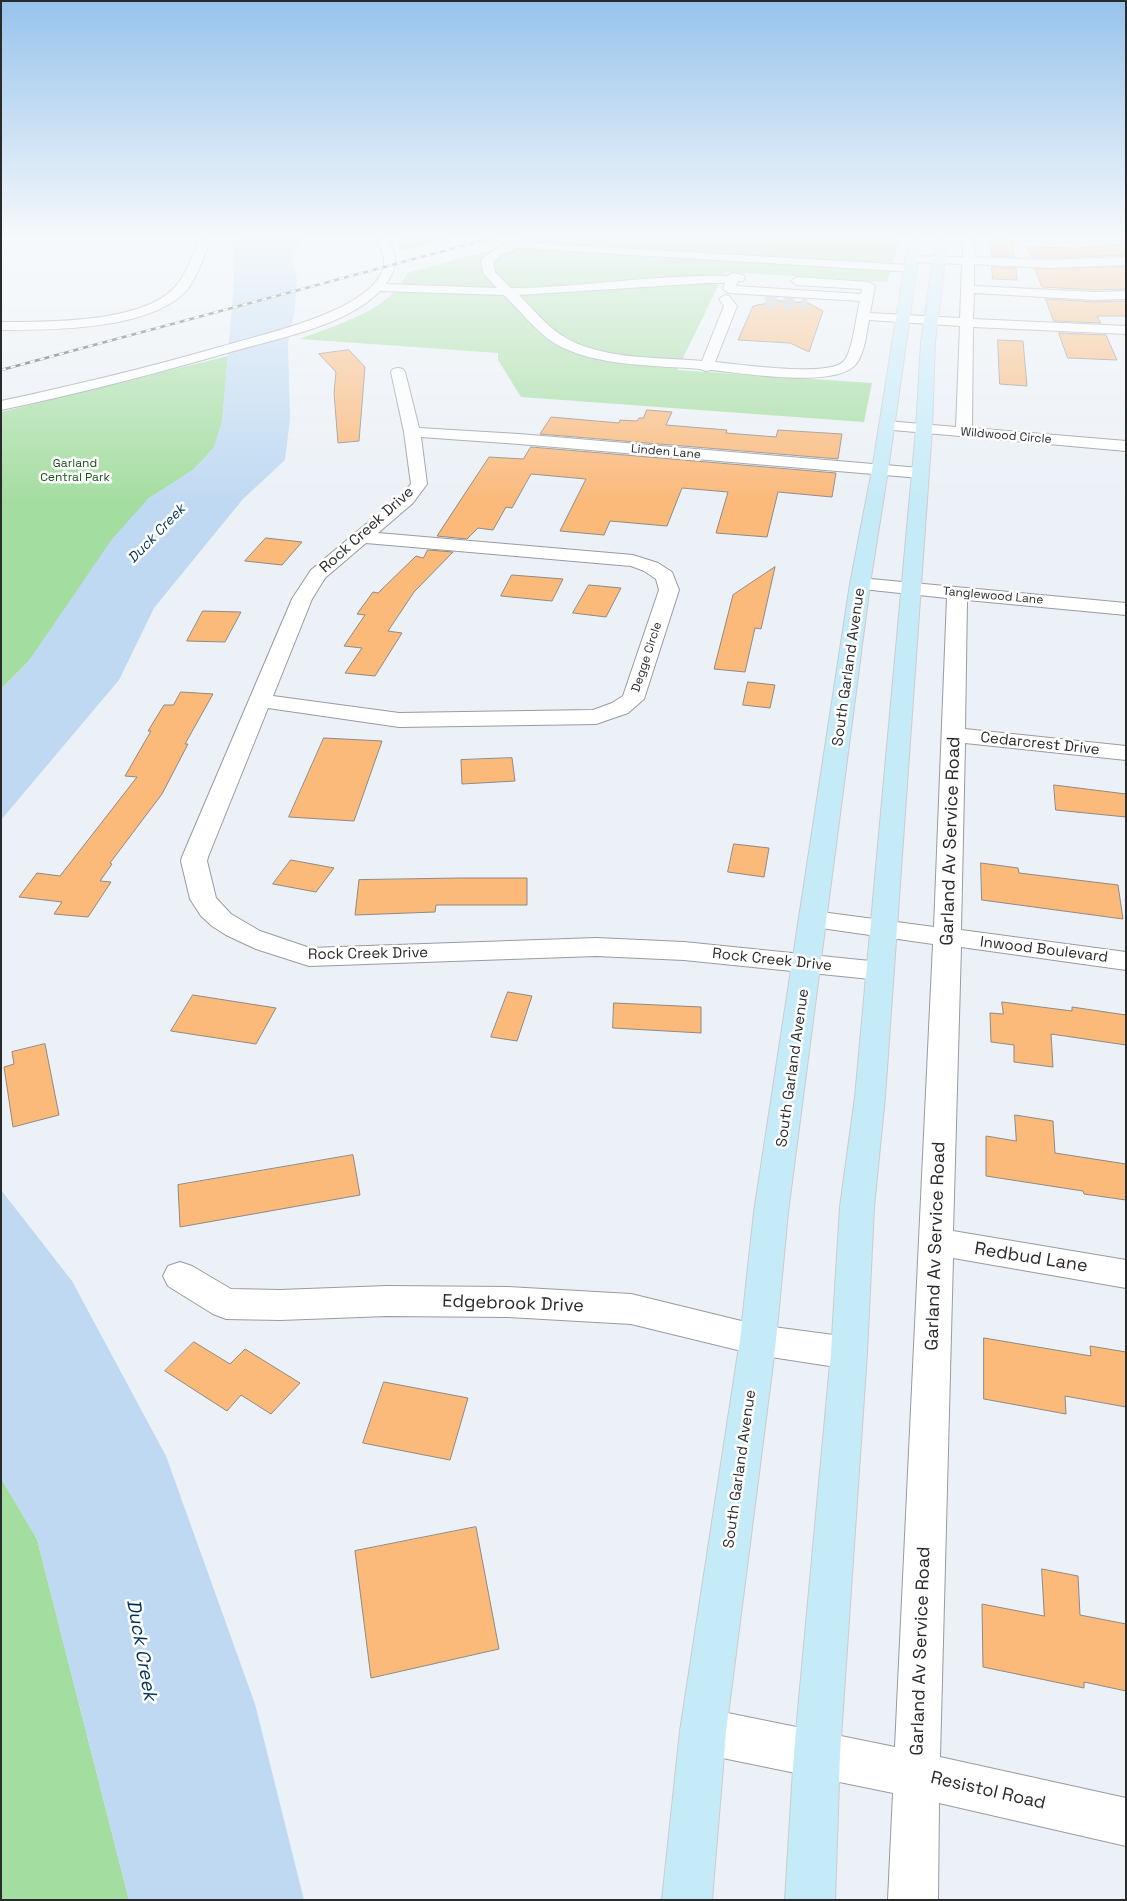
<!DOCTYPE html>
<style>
body{margin:0}
#map{position:relative;width:1127px;height:1901px;overflow:hidden;background:#ecf1f7;font-family:"Space Grotesk",sans-serif}
canvas{display:block}
.frame{position:absolute;inset:0;border:2px solid #282a2c;pointer-events:none}
</style>
<div id="map">
<canvas width="1127" height="1901"></canvas>
<div class="frame"></div>
</div>
<script>
const g = document.querySelector('canvas').getContext('2d');
g.lineJoin = 'round';
function paint(path, color) {
  g.fillStyle = color;
  g.fill(path, 'evenodd');
}
function strokePath(path, color, width, dash) {
  g.strokeStyle = color;
  g.lineWidth = width;
  g.lineCap = dash ? 'butt' : 'round';
  g.setLineDash(dash || []);
  g.stroke(path);
}
function label(font, color, halo, rows, align = 'center') {
  g.font = font + ' "Space Grotesk",sans-serif';
  g.lineWidth = 5;
  g.setLineDash([]);
  g.textBaseline = 'middle';
  g.strokeStyle = halo;
  g.fillStyle = color;
  for (const [text, x, y, turn = 0] of rows) {
    g.save();
    g.translate(x, y);
    g.rotate((+turn || 0) * Math.PI / 180);
    g.textAlign = isNaN(turn) ? turn : align;
    if (halo) g.strokeText(text, 0, 0);
    g.fillText(text, 0, 0);
    g.restore();
  }
}
const green = new Path2D(`
 M537,238H901L887,282L725,272L677,370L872,383L864,422L521,397L498,360V353L300,339C335,325 392,310 407,273Z
 M228,356L222,422L214,448L193,470L148,499L28,662L1,689V412Z
 M1,1478L37,1539L129,1900H1Z`);
const forest = new Path2D(`
 M396,238H450L400,251Z`);
const water = new Path2D(`
 M240,238H303L292,257L297,280L295,309L288,343L290,419L285,460L243,499L154,608L119,680L1,820V689L28,662L112,539L148,499L193,470L214,448L222,422L234,284L233,247Z
 M1,1190L72,1281L166,1456L255,1704L304,1900H129L37,1539L1,1478Z`);
const building = new Path2D(`
 M991,238H1012L1014,257L992,256Z
 M1126,245V255L1048,258L1031,257L1027,247L1079,248Z
 M992,267L1016,268L1017,280L993,279Z
 M1126,267V289L1095,290L1042,287L1035,269Z
 M1046,299L1095,302L1126,301V316H1097L1101,323L1054,321Z
 M769,300L808,303L823,311L809,352L790,343L738,340L753,306L768,303Z
 M1059,333L1106,335L1117,360L1068,358Z
 M998,340L1023,341L1027,386L1000,384Z
 M349,350L365,367L359,441L338,443L334,393L336,372L319,354Z
 M647,410L672,412L666,425L727,430L726,433L776,437L778,430L842,434L838,459L540,434L551,417L619,423L620,420L637,421L639,418H643Z
 M531,447L836,473L832,497L778,492L767,537L716,533L728,492L682,488L667,526L610,521L604,535L560,531L586,479L531,474L512,508L506,507L493,530L478,528L467,539L437,536L489,457L523,459Z
 M266,538L302,542L282,565L245,561Z
 M428,550L453,552L414,592L388,631L402,633L375,676L345,673L362,648L344,646L365,615L357,614L373,592L378,593L416,556L423,558Z
 M775,567L761,629L755,628L745,672L714,669L733,595Z
 M512,575L563,579L552,601L501,596Z
 M589,585L621,588L606,617L573,613Z
 M203,611L241,612L225,642L187,641Z
 M748,682L775,685L770,708L743,705Z
 M181,692L213,694L185,744H188L162,794L110,863L112,864L100,881L111,882L88,917L54,914L62,902L19,897L37,873L60,876L113,808L137,777L125,776L151,731H148L164,705H173Z
 M324,738L382,741L354,821L289,817Z
 M512,758L515,781L462,784L461,760Z
 M1054,785L1126,794V817L1056,810Z
 M734,844L769,848L764,877L728,872Z
 M291,860L334,868L316,892L273,884Z
 M981,863L1018,868L1019,873L1118,885L1123,919L982,900Z
 M460,878H527V905H436L435,912L355,915L359,880Z
 M508,992L532,996L517,1041L491,1037Z
 M193,995L276,1008L256,1044L171,1031Z
 M1002,1002L1072,1011V1007L1126,1015V1045L1051,1034L1053,1067L1014,1062V1045L991,1042L990,1013L1003,1014Z
 M614,1003L701,1007V1033L613,1028Z
 M45,1044L59,1115L13,1127L4,1067L14,1064L12,1052Z
 M1015,1115L1053,1121L1055,1153L1126,1164V1200L1084,1194L1083,1191L986,1176V1136L1016,1141Z
 M353,1155L360,1195L180,1227L178,1185Z
 M984,1338L1091,1356L1090,1346L1126,1352V1407L1065,1396L1066,1414L984,1399Z
 M194,1342L230,1364L245,1349L300,1383L271,1414L241,1395L227,1411L165,1371Z
 M384,1382L468,1398L450,1460L363,1443Z
 M476,1527L499,1649L371,1678L355,1551Z
 M1042,1569L1078,1576L1080,1615L1126,1624V1691L1084,1682V1688L983,1667L982,1604L1044,1616Z`);
const minorTunnel = new Path2D(`
 M765,302L807,305`);
const minor = new Path2D(`
 M201,238H212C203,256 197,282 182,295C142,330 52,330 1,330V322C47,322 141,323 174,288C187,275 192,253 201,238Z
 M375,238H386C399,254 398,267 386,284L497,288L483,273L481,261C496,243 526,236 548,238L546,240L534,243L910,265L916,269L914,272L518,248L503,254L493,262L495,272L511,288C583,288 655,274 727,276L733,273L743,275L745,278L743,281H738L736,286L861,294L862,289L797,285L791,281L797,277L869,282L875,286L870,313L960,318L962,264L911,262L907,260L905,258L907,256L963,257V238H974V257L1048,260L1126,257V265L1048,268L974,264V286L1095,292L1126,291V299L1095,300L974,293L973,319L1126,326V334L973,327L972,428L1126,441V451L882,429L879,426L882,423L887,421L956,427L960,326L869,320C866,334 865,353 856,364C837,389 741,373 711,370L706,371L700,369C655,365 594,367 554,343C536,331 520,311 504,295L380,291C348,324 285,337 241,349C162,372 82,393 1,410V401C76,385 150,367 223,346C264,334 357,314 380,276C389,260 382,251 375,238ZM708,283H725L723,289L729,293L860,301C856,316 853,350 844,361C829,378 739,364 715,362L737,306L729,296L725,295L719,299L724,306L702,361C658,357 599,360 561,335C546,325 532,308 519,295Z
 M398,368L403,369L405,372L419,428L519,434L920,468L926,469L928,473L926,477L920,478L519,444L421,437L427,484L413,503L378,533L633,555L658,563L672,572L679,590L644,699L628,713L596,724L399,727L268,708L208,857L207,861L216,898L231,914L260,931L310,948L596,938L684,942L880,962L890,965L894,971L890,977L880,980L684,960L596,956L309,966L256,949L226,935L212,926L201,916L190,899L181,861L182,857L292,599L311,570L401,495L411,484L404,432L391,372L393,369ZM366,543L631,566L644,571L656,579L659,590L623,696L612,703L593,710L399,713L273,696L312,599L325,578Z
 M860,578L1126,603V615L967,600L965,729L1126,746V760L965,743L961,930L1126,952V970L961,947L953,1231L1126,1260V1288L953,1258L940,1757L1126,1798V1846L939,1803L938,1900H888L893,1793L703,1754L687,1747L680,1731L687,1715L703,1708L895,1747L933,944L814,927L805,925L801,919L805,913L814,911L934,927L947,598L853,588L850,584L853,580Z
 M180,1262L192,1266L231,1289L280,1290L387,1286L508,1287L631,1294L758,1325L849,1337L862,1342L867,1353L862,1364L849,1369L758,1355L631,1324L508,1317L387,1316L280,1320L226,1319L213,1314L168,1286L163,1276L168,1266Z`);
const major = new Path2D(`
 M909,238H921L888,470L870,584L788,1212L776,1340L726,1731L712,1900H662L680,1731L740,1340L754,1212L850,584L872,470Z
 M936,238H948L935,342L932,429L885,1097L874,1207L867,1353L840,1753L835,1900H785L794,1753L831,1353L840,1207L855,1097L916,429L921,342Z`);
const rail = new Path2D(`
 M1,370L492,238`);
const farStreetnames = [
 ["Wildwood Circle",1006,436,5],
 ["Linden Lane",666,452,5],
 ["Tanglewood Lane",993,596,5],
 ["Degge Circle",647,657,-72]
];
const farParknames = [
 ["Garland",75,464],
 ["Central Park",75,478]
];
const farWaternames = [
 ["Duck Creek",157,534,-46]
];
const streetNames = [
 ["Rock Creek Drive",367,530,-42],
 ["South Garland Avenue",849,667,-82],
 ["Cedarcrest Drive",1040,744,6],
 ["Inwood Boulevard",1044,950,7],
 ["Rock Creek Drive",368,954,-1],
 ["Rock Creek Drive",772,960,6],
 ["South Garland Avenue",793,1068,-82],
 ["South Garland Avenue",740,1469,-82]
];
const nearStreetnames = [
 ["Garland Av Service Road",951,841,-88],
 ["Garland Av Service Road",936,1246,-88],
 ["Redbud Lane",1031,1258,9],
 ["Edgebrook Drive",513,1304,2],
 ["Garland Av Service Road",921,1651,-88],
 ["Resistol Road",988,1791,13]
];
const nearWaternames = [
 ["Duck Creek",141,1650,80]
];
paint(green, '#a4dda0');
paint(forest, '#8ecb8a');
paint(water, '#bfd9f2');
paint(building, '#fbb97a');
strokePath(building, '#8f8984', 1);
strokePath(minorTunnel, '#c5c9ce', 12, [12, 6]);
strokePath(minor, '#979ca1', 2);
strokePath(major, '#cbcccc', 2);
paint(minor, '#fff');
paint(major, '#c5ebf8');
strokePath(rail, '#424547', 2.5);
strokePath(rail, '#fefefe', 2, [5]);
const sky = g.createLinearGradient(0, 0, 0, 504);
sky.addColorStop(0, '#97c3ec');
sky.addColorStop(0.47, '#f6f9fb');
sky.addColorStop(1, '#f6f9fb00');
g.fillStyle = sky;
g.fillRect(0, 0, 1127, 504);
label('12px', '#282a2c', '#fefefe', farStreetnames);
label('12px', '#155315', '#fefefe', farParknames);
label('italic 14px', '#003258', '#fefefe', farWaternames);
label('15px', '#282a2c', '#fefefe', streetNames);
label('18px', '#282a2c', '#fefefe', nearStreetnames);
label('italic 19px', '#003258', '#fefefe', nearWaternames);
</script>
